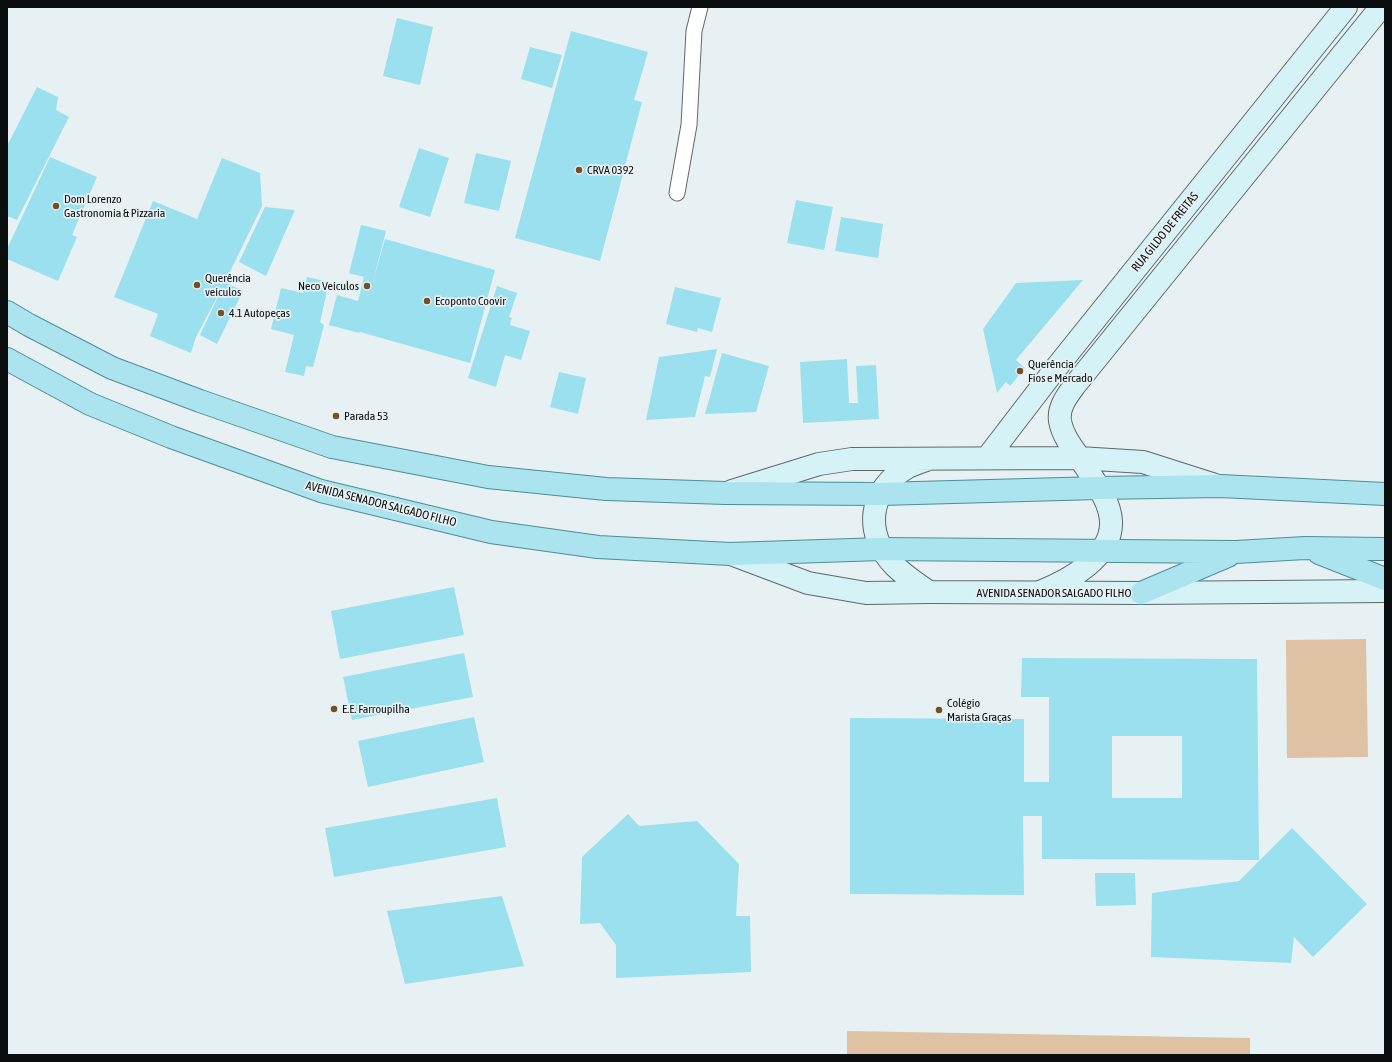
<!DOCTYPE html>
<meta charset="utf-8">
<style>
body{margin:0}
#map{position:relative;width:1392px;height:1062px;overflow:hidden;background:#e7f1f3;font-family:"Asap Condensed",sans-serif}
canvas{display:block}
.frame{position:absolute;inset:0;border:8px solid #0a0e0e;pointer-events:none}
</style>
<div id="map">
<canvas width="1392" height="1062"></canvas>
<div class="frame"></div>
</div>
<script>
const g = document.querySelector('canvas').getContext('2d');
g.lineJoin = 'round';
function paint(path, color) {
  g.fillStyle = color;
  g.fill(path, 'evenodd');
}
function strokePath(path, color, width, dash) {
  g.strokeStyle = color;
  g.lineWidth = width;
  g.lineCap = dash ? 'butt' : 'round';
  g.setLineDash(dash || []);
  g.stroke(path);
}
function label(font, color, halo, rows, align = 'center') {
  g.font = font + ' "Asap Condensed",sans-serif';
  g.lineWidth = 3.5;
  g.setLineDash([]);
  g.textBaseline = 'middle';
  g.strokeStyle = halo;
  g.fillStyle = color;
  for (const [text, x, y, turn = 0] of rows) {
    g.save();
    g.translate(x, y);
    g.rotate((+turn || 0) * Math.PI / 180);
    g.textAlign = isNaN(turn) ? turn : align;
    if (halo) g.strokeText(text, 0, 0);
    g.fillText(text, 0, 0);
    g.restore();
  }
}
const green = new Path2D(`
 M1366,639L1368,757L1287,758L1286,640Z
 M847,1031L1250,1038V1055H847Z`);
const building = new Path2D(`
 M397,18L433,27L420,85L383,76Z
 M571,31L648,52L634,100L642,102L600,261L515,238Z
 M530,47L562,55L552,88L521,79Z
 M37,87L58,97L56,110L69,117L17,220L7,216V146Z
 M419,148L449,158L430,217L399,207Z
 M476,153L511,161L499,211L464,203Z
 M50,157L97,177L72,235L77,237L58,281L7,259V249Z
 M222,158L260,173L262,206L225,282L243,291L217,344L200,335L223,286L196,337L191,353L150,336L158,314L114,297L153,201L197,219Z
 M796,200L833,207L824,250L787,243Z
 M265,207L295,210L266,276L239,262Z
 M841,217L883,224L878,258L835,251Z
 M361,225L386,231L372,285L385,239L495,270L470,363L360,332L359,333L329,325L337,295L358,301L364,277L349,273Z
 M307,277L329,282L320,322L324,325L313,367L306,366L304,376L285,372L294,335L271,329L281,288L303,293Z
 M1083,280L1016,360L1025,368L1010,386L1006,382L997,393L983,329L1016,283Z
 M497,286L517,293L509,317L512,318L510,325L530,331L521,360L505,355L496,387L468,378Z
 M675,287L721,298L712,332L698,328L697,332L666,324Z
 M717,349L710,377L705,376L695,417L646,420L659,357Z
 M722,353L769,366L756,412L705,414Z
 M847,359L849,403H858L856,366L876,365L879,419L803,423L800,362Z
 M559,372L586,378L578,414L550,407Z
 M454,587L464,635L340,659L331,611Z
 M464,653L473,697L352,720L343,677Z
 M1022,658L1257,659L1259,860L1042,859V816H1023L1024,895L850,894V718L1024,719V782H1049V697H1021ZM1112,736H1182V798H1112Z
 M474,717L484,762L368,787L358,741Z
 M497,798L506,847L334,877L325,828Z
 M628,814L639,826L697,821L739,864L736,916H750L751,972L616,978V945L600,923L580,924L582,857Z
 M1292,828L1367,904L1313,957L1294,937L1291,963L1151,957L1152,893L1239,881Z
 M1095,873H1135L1136,905L1096,906Z
 M502,896L524,966L405,984L387,911Z`);
const lane = new Path2D(`
 M677,193L689,125L694,31L700,7`);
const secondary = new Path2D(`
 M987,458L1056,368L1346,7
 M926,460C920,462 914,464 908,467C868,489 863,534 895,566C905,576 917,584 929,592
 M732,491L819,464L852,459L1079,458L1143,462L1215,485
 M731,554L808,583L866,593L929,592L1141,593L1385,591
 M1040,592C1068,581 1113,557 1111,521C1110,501 1095,482 1085,466C1076,452 1063,438 1060,421C1058,407 1067,396 1075,385L1381,7`);
const primary = new Path2D(`
 M7,312L29,325L112,368L200,401L332,447L488,477L606,489L725,493L880,494L1099,488L1220,486L1385,494
 M7,359L90,404L171,437L321,491L491,532L598,547L730,554L882,549L1236,552L1305,548L1385,549
 M1319,553L1385,579
 M1141,593L1228,556`);
const markers = [
 [579,170,4,"#735128"],
 [56,206,4,"#735128"],
 [197,285,4,"#735128"],
 [367,286,4,"#735128"],
 [427,301,4,"#735128"],
 [221,313,4,"#735128"],
 [1020,371,4,"#735128"],
 [336,416,4,"#735128"],
 [334,709,4,"#735128"],
 [939,710,4,"#735128"]
];
const poiNames = [
 ["CRVA 0392",587,170],
 ["Dom Lorenzo",64,199],
 ["Gastronomia & Pizzaria",64,213],
 ["Querência",205,278],
 ["veículos",205,292],
 ["Neco Veículos",359,286,"right"],
 ["Ecoponto Coovir",435,301],
 ["4.1 Autopeças",229,313],
 ["Querência",1028,364],
 ["Fios e Mercado",1028,378],
 ["Parada 53",344,416],
 ["Colégio",947,703],
 ["Marista Graças",947,717],
 ["E.E. Farroupilha",342,709]
];
const streetNames = [
 ["RUA GILDO DE FREITAS",1165,232,-51],
 ["AVENIDA SENADOR SALGADO FILHO",381,504,14],
 ["AVENIDA SENADOR SALGADO FILHO",1054,593]
];
paint(green, '#dec2a3');
paint(building, '#9be0ee');
strokePath(lane, '#5f6869', 17);
strokePath(secondary, '#5f6869', 24);
strokePath(primary, '#4e8d99', 24);
strokePath(lane, '#fff', 15);
strokePath(secondary, '#d5f2f7', 22);
strokePath(primary, '#abe4ef', 22);
for (const [x, y, r, color] of markers) {
  const dot = new Path2D();
  dot.arc(x, y, r, 0, 2 * Math.PI);
  g.fillStyle = color;
  g.fill(dot);
  strokePath(dot, '#e7f1f3', 1.5);
}
label('12px', '#0a0e0e', '#e7f1f3', poiNames, 'left');
label('12px', '#0a0e0e', '#e7f1f3', streetNames);
</script>
